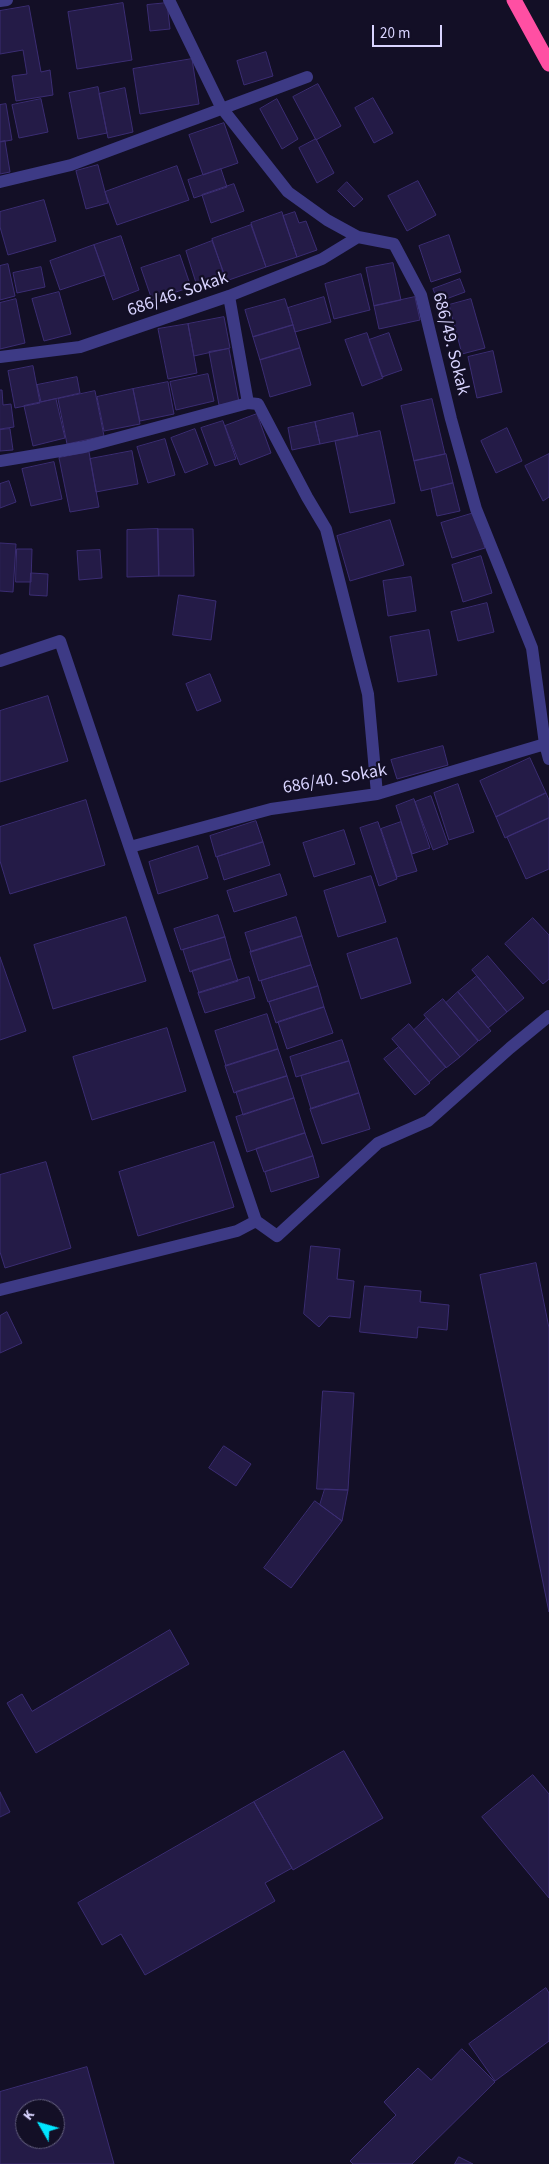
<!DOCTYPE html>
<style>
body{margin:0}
#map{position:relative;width:549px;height:2164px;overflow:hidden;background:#130f26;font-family:"Source Sans 3",sans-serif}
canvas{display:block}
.north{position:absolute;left:15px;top:2099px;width:50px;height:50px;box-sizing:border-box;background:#130f26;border:1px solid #625e7d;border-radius:50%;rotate:308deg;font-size:14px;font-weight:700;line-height:20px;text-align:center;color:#d9d4ff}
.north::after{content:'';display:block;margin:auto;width:18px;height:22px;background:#00e5ff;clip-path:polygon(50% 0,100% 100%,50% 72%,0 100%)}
.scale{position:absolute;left:372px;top:25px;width:70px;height:22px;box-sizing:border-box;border:2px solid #d9d4ff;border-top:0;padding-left:6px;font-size:15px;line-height:18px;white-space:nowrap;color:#d9d4ff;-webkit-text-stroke:4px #130f26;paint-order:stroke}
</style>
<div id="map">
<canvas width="549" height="2164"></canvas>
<div class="north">K</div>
<div class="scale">20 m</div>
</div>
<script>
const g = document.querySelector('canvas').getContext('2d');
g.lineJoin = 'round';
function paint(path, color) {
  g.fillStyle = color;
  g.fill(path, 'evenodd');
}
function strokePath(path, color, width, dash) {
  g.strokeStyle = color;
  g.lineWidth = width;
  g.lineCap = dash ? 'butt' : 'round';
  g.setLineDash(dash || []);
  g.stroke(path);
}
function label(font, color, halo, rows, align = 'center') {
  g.font = font + ' "Source Sans 3",sans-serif';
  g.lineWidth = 4.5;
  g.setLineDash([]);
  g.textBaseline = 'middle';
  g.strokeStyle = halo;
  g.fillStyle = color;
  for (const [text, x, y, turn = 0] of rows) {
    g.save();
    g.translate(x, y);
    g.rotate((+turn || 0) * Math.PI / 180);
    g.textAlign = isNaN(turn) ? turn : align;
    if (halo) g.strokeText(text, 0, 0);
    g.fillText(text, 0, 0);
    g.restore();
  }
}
const building = new Path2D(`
 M123,3L132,60L77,69L68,12Z
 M167,3L170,29L150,31L147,5Z
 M29,6L41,72L50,70L53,95L16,101L12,76L27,74L23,50L0,54V11Z
 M266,52L273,76L244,85L237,61Z
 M192,59L199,104L140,114L133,69Z
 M318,84L341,126L316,140L293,97Z
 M98,87L107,133L78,139L69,93Z
 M125,88L133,132L108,138L99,94Z
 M373,98L393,133L374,143L355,108Z
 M41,99L48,132L19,138L12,105Z
 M277,99L298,139L282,149L260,109Z
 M6,104L12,140L0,142V105Z
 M224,123L238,163L203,175L189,135Z
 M316,139L334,173L317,183L299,148Z
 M5,141L10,172L0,174V142Z
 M98,165L108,203L86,209L76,171Z
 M177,166L189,200L117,225L105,192Z
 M221,169L227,187L194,198L188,180Z
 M418,181L436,215L407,231L388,196Z
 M347,182L363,199L354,207L338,191Z
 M234,184L244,211L211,223L202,195Z
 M44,200L56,241L8,255L0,227V212Z
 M282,212L297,257L266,267L251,223Z
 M295,212L299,223L306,221L317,250L297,257L283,216Z
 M251,225L266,267L226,281L212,239Z
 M449,235L461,272L431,282L419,246Z
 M121,236L139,290L113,300L94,245Z
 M212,241L225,276L197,286L186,251Z
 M94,245L105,275L60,290L50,261Z
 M180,255L191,287L152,300L141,268Z
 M393,263L401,300L374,306L366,268Z
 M8,264L15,296L0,300V266Z
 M41,267L45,287L17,293L13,273Z
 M361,274L370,310L334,319L325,284Z
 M460,279L465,292L438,302L433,289Z
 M59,292L71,334L44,341L32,299Z
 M324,297L331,322L295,332L288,308Z
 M415,297L420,320L379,329L374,306Z
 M16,299L25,343L0,349V303Z
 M285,299L293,325L253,337L245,310Z
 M471,299L485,348L462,354L449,305Z
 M224,317L230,348L194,356L188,324Z
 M188,324L197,373L168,379L158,329Z
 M293,325L300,348L260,360L253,337Z
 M367,333L383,378L362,386L345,340Z
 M389,333L402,370L382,377L369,340Z
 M300,348L311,385L270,397L260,360Z
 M229,349L239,402L219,405L209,352Z
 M493,351L502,392L477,398L468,357Z
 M33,366L40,403L15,408L8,371Z
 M208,374L214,401L176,410L170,382Z
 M77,377L80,393L41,402L37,385Z
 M168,382L174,414L140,421L133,389Z
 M133,389L140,424L104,431L97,397Z
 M0,390H2L3,405L11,404L14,427L0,429Z
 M95,391L104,436L67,444L58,399Z
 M56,399L65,438L33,446L24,406Z
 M432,399L445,454L414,461L401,406Z
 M353,413L358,436L320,444L315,422Z
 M257,414L271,453L240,465L225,426Z
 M223,421L236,459L215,466L201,428Z
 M315,422L320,444L292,450L288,428Z
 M507,428L522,461L496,473L481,441Z
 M10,429L13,450L0,451V430Z
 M195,429L208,464L185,473L171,438Z
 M380,431L395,503L350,513L335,441Z
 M165,439L175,475L148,483L137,447Z
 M132,451L138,484L96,492L90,459Z
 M89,452L99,507L70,512L59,458Z
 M446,454L453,483L421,491L414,461Z
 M549,454V497L543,501L525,466Z
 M54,462L62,499L31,506L22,469Z
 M9,481L16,502L0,508V484Z
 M453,483L460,511L437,516L431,489Z
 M474,513L485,548L452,558L441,523Z
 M390,520L404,565L350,581L337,536Z
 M158,529H193L194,576H159Z
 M158,529L159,576L127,577V530Z
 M0,543L16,544L13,592L0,591Z
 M17,549H32L31,582H16Z
 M100,550L102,578L79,580L77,551Z
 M481,556L492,593L463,602L452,565Z
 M31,573L48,574L47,596L30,595Z
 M411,577L416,611L388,616L383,581Z
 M179,595L216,601L211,640L173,635Z
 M487,603L494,632L458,641L451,612Z
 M429,630L437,675L398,682L390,637Z
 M210,674L221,701L197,711L186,684Z
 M48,696L68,761L0,782V711Z
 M443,746L448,765L397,779L391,760Z
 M530,758L546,793L496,817L480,781Z
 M458,784L474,832L449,840L434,793Z
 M546,793L549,800V818L505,838L496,817Z
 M431,796L448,844L433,850L415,802Z
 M414,799L430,848L412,854L396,806Z
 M86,800L105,865L10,894L0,861V827Z
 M549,818V869L526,879L507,837Z
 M256,821L263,842L216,857L210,836Z
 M378,822L397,879L379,886L360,828Z
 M401,822L417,871L397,877L381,829Z
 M344,830L355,864L314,877L303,843Z
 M263,842L270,865L224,880L217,857Z
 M198,846L208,878L158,894L149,862Z
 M280,874L287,895L234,912L227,891Z
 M371,876L386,922L338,937L324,891Z
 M218,915L225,937L181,950L174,929Z
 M126,917L146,981L53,1009L34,945Z
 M296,917L302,936L251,952L245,933Z
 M533,918L549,935V979L543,984L505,944Z
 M302,936L311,965L259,981L250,952Z
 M225,937L231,959L190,972L183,950Z
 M397,938L411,983L361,999L347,954Z
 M488,956L524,998L507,1012L472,970Z
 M0,957L26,1031L0,1040Z
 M231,959L238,981L199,993L192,971Z
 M311,965L318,986L268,1002L261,981Z
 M477,976L507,1012L488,1028L458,992Z
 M249,977L255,998L205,1013L198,993Z
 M318,986L324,1007L276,1023L269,1002Z
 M458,992L491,1031L479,1041L446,1003Z
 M443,999L478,1041L460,1057L424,1015Z
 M324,1007L333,1033L287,1049L278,1022Z
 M267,1014L278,1049L226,1066L215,1031Z
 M427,1018L460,1057L446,1068L414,1030Z
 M409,1024L446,1067L429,1082L392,1039Z
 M167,1028L186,1091L92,1120L73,1057Z
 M342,1040L349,1061L296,1077L290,1057Z
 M399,1047L430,1083L415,1095L384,1059Z
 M278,1049L287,1076L234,1093L225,1066Z
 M349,1061L359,1093L311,1109L301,1076Z
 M287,1076L294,1098L243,1115L236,1092Z
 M359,1093L370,1129L322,1144L310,1109Z
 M294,1098L305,1133L247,1152L236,1117Z
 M305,1133L313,1156L264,1172L256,1149Z
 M214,1142L234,1207L138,1236L119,1172Z
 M313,1156L319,1177L271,1192L265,1172Z
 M46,1162L71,1248L5,1268L0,1252V1175Z
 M311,1246L340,1249L337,1279L354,1281L350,1318L329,1316L319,1327L304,1314Z
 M536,1263L549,1328V1612L480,1275Z
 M365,1286L421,1291L420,1302L449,1305L447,1330L418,1327L417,1338L360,1332Z
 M7,1312L22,1343L0,1353V1316Z
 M323,1391L354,1393L348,1490L317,1489Z
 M224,1446L251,1464L236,1486L209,1468Z
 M325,1489L348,1490L342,1521L320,1505Z
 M315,1501L342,1521L291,1588L264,1568Z
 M170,1630L189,1664L36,1753L7,1703L22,1694L32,1711Z
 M344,1751L383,1818L293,1870L254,1802Z
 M533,1775L549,1794V1898L482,1817Z
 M0,1792L10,1812L0,1817Z
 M254,1802L292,1868L265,1883L275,1901L145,1975L121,1934L102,1945L78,1903Z
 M546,1988L549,1993V2041L495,2081L469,2044Z
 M462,2049L495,2082L412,2164H353L350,2161L396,2115L384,2102L418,2068L431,2080Z
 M87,2067L114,2164H0V2092ZM25,2109H55V2139H25Z
 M459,2157L473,2164H455Z`);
const minor = new Path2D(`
 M169,0L221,107L288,192L327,220L358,237L394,244L421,295L451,419L476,509L532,648L545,744L549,759
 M0,1L7,0
 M0,182L71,165L307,77
 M229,296L248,403
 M0,357L80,347L229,296L322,259L358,237
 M0,461L84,447L248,403L258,404L307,497L326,529L368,694L377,794
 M0,661L60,641L256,1221
 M130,847L271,809L377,794L545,744
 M0,1290L237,1231L256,1221L277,1236L378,1143L428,1121L510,1048L549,1016`);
const motorway = new Path2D(`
 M514,0L549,64`);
const streetNames = [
 ["686/46. Sokak",178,295,-19],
 ["686/49. Sokak",450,344,76],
 ["686/40. Sokak",335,780,-10]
];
paint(building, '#241b47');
strokePath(building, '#3b2d73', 1);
strokePath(minor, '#3d3a85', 12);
strokePath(motorway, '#ff4fa3', 15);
label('18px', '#d9d4ff', '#130f26', streetNames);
</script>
